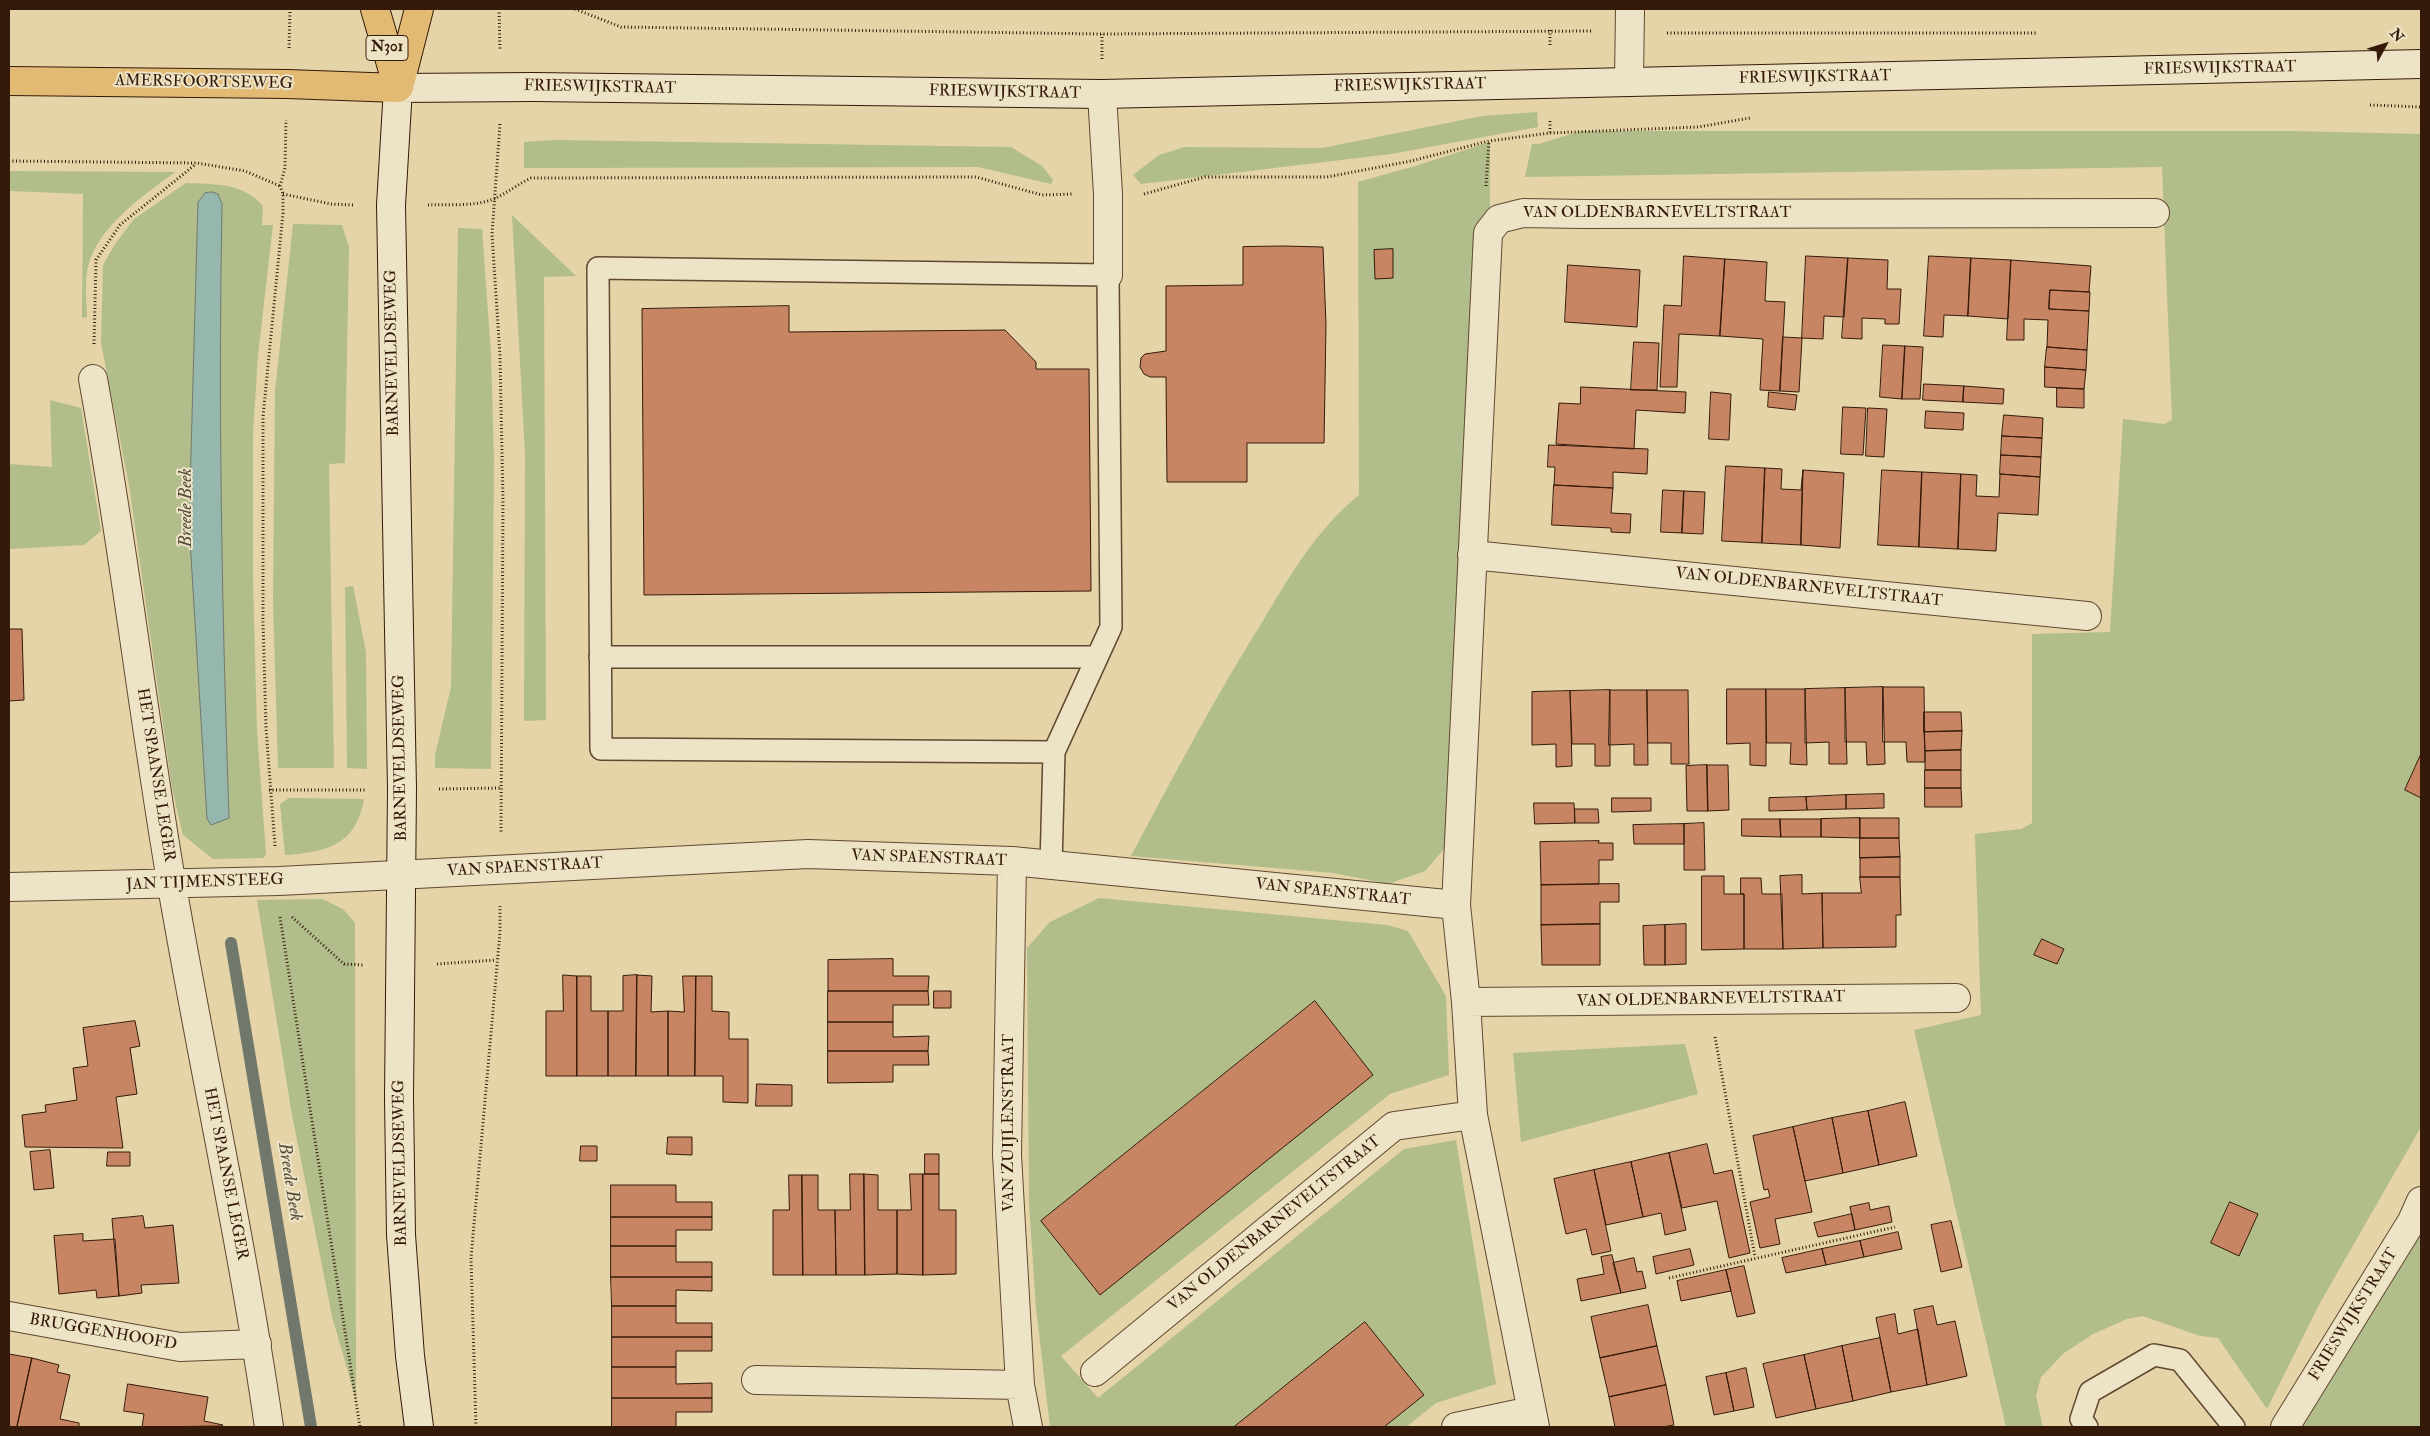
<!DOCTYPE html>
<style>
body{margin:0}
#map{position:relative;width:2430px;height:1436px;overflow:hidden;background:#e4d4a7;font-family:"IM FELL Double Pica",serif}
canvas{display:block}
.frame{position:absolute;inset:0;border:10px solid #351a09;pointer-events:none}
.north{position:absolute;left:2360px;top:20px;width:50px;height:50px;-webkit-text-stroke:4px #ede3c6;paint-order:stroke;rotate:51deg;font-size:14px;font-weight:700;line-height:20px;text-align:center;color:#351a09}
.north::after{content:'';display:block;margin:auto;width:18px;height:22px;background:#351a09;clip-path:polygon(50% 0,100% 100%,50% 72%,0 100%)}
</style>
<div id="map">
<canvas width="2430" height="1436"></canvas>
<div class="frame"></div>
<div class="north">N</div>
</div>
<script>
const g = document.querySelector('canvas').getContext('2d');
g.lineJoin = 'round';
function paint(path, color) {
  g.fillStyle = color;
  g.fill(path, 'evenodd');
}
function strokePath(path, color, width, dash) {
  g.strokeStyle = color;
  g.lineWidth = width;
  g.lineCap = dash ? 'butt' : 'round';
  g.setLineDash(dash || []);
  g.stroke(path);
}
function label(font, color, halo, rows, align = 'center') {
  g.font = font + ' "IM FELL Double Pica",serif';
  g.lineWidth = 4;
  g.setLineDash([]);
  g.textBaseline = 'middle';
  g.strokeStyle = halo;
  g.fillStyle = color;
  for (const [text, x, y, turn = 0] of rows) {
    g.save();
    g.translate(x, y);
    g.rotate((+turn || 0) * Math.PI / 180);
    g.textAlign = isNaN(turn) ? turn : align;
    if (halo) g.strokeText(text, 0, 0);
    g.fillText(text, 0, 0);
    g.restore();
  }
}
const green = new Path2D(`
 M1537,112L1538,127L1391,154L1141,184L1133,175L1159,155L1185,147L1322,148L1482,116Z
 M1581,131H2290L2421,134V1127L2320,1303L2267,1409L2218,1338L2200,1336L2143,1316L2127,1319L2093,1334L2064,1353L2041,1377L2036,1396L2043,1427H2006L1914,1030L1981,1015L1975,834L2021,829L2032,823V634L2110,632L2123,419L2164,424L2172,420L2162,167L1525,177L1532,144H1539Z
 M555,140L1011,147L1042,166L1053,180L1051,184L978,167L524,168V142Z
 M1490,142V210L1446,847L1425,871L1388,884L1334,873L1131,856C1173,777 1214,699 1261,624C1289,577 1316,530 1359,495L1358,182L1415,166Z
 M9,171L175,172C144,195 97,227 88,267C84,282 87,302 87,317L82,318L83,194L9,191Z
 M186,183C214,184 244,183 263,206L262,225H273L258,355L253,434V581L257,731L266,854L263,858L213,859L183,835L172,788L129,485L101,343L103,265L115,244L134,219ZM205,193L222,204C218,409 222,613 229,818L211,825L207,819L189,524L198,202Z
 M512,215L576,276L544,277L546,720L524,721L525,454Z
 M293,224L342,225L349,247L345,463L329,464L334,768H278L273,601L275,391Z
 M458,228L482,229L491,353L494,461L491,769L435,768V755L451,687Z
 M50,400L81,408L101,531L84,545L9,549V464L52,467Z
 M353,586L366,652L367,769L347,768L345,587Z
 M289,798H294L364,799C356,846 326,852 285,855L280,804Z
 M1099,898L1387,925L1408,931L1446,996L1449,1075L1390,1094L1061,1356L1098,1398L1404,1149L1456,1140L1496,1384L1436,1403L1406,1427H1050L1036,1308L1029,1204L1027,948L1050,922Z
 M322,899L343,909L355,923L356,1400L332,1316L292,1115L257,900Z
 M1685,1044L1698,1094L1521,1142L1513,1053Z
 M2421,1217V1427H2292Z`);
const water = new Path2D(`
 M212,192L218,194L222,204C218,409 222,613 229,818L211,825L207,819L189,524L198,202L205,193Z`);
const stream = new Path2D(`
 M231,943L311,1427`);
const building = new Path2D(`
 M1283,246L1323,247L1326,325L1324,443H1247V482H1167L1166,377H1150L1144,374L1140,367L1141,358L1145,354L1166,351V286L1243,285V247Z
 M1393,249V278L1375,279L1374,250Z
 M1684,256L1725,259L1720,336L1679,334L1677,387H1660L1664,305L1681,306Z
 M1806,256L1848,258L1844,317L1824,316L1823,339L1802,338Z
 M1929,256L1971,258L1968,316L1944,315L1943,337L1924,336Z
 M1848,258L1888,260L1887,289H1901L1899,324H1885V319L1862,318V339L1842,338Z
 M1971,258L2011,260L2008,319L1968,316Z
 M1725,259L1767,262L1765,301L1785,302L1780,391L1760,390L1763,339L1720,336Z
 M2011,260L2091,266L2089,292L2050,290L2049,309L2089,311L2087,350L2047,347L2048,320L2024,319V340H2007Z
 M1568,265L1640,270L1637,327L1565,322Z
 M2050,290L2090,292L2089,311L2049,309Z
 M789,306V332L1005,330L1036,362V369H1089L1091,591L644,595L642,309Z
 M1783,337L1802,338L1799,392L1780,391Z
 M1634,342L1659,343L1657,390H1631Z
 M1883,345L1905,346L1902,399L1880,397Z
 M1905,346L1923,347L1920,399H1902Z
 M2047,347L2087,350L2086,370L2045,367Z
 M2045,367L2086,370L2084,389L2045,387Z
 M1924,384L1964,386L1963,402L1923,400Z
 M1964,386L2004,389L2003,404L1963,402Z
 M1581,387L1686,392L1685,413L1636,410L1634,449L1556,444L1559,403L1580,404Z
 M2057,388L2084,389V408L2057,407Z
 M1711,392L1731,394L1729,440L1709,439Z
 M1769,392L1797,395L1795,410L1768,407Z
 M1843,407L1866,408L1863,455L1841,454Z
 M1868,408L1887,409L1884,457L1866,456Z
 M1926,411L1964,413L1963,430L1925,428Z
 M2004,415L2043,418L2042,438L2002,436Z
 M2002,436L2042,438L2041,457L2001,455Z
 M1549,445L1648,449L1647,474L1613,472V488L1554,485L1555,467H1548Z
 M2001,455L2041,457L2040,477L2000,474Z
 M1726,466L1765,468L1762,543L1722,541Z
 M1765,468L1782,469L1781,489L1801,490L1803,470L1801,545L1762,543Z
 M1803,470L1844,473L1840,548L1801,545Z
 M1882,470L1922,472L1919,547L1878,545Z
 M1922,472L1961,474L1958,549L1919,547Z
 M1961,474L1977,475L1976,496L1999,497L2000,474L2040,477L2038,515L1998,513L1996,551L1958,549Z
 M1554,485L1613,488L1611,513L1631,514L1630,533L1611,532V528L1552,525Z
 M1663,490L1684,491L1682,533L1661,532Z
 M1684,491L1705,492L1703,534L1682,533Z
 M9,629H22L24,700L9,701Z
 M1883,687H1924L1925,762H1907L1906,742H1883Z
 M1883,687L1885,764L1867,765L1866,742H1845V688Z
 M1845,688L1847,764H1829V742L1805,743V689Z
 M1727,689H1766V766L1750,765V743L1727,744Z
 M1766,689H1805L1807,765L1790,764L1791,743H1767Z
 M1610,690V766H1595V744H1572L1570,691Z
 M1610,690H1647L1648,765H1634V744L1609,745Z
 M1647,690H1688L1689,764H1671V743H1648Z
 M1570,691L1572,766L1556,767V744L1532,745V692Z
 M1924,712H1961L1962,731L1924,732Z
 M1962,731L1961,750L1925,751L1924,732Z
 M1961,750V770H1925V751Z
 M2421,754V798L2405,790Z
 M1707,765L1708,811H1687L1686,766Z
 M1707,765H1728L1729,810L1708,811Z
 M1925,770H1961V788H1925Z
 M1925,788H1961L1962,807H1925Z
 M1884,794V808L1846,809V795Z
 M1846,795V809L1807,810L1806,797Z
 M1806,797L1807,810L1769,811V798Z
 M1612,798H1651V811L1612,812Z
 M1534,803H1574L1575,823L1535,824Z
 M1575,809H1598L1599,823H1575Z
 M1860,818H1899V838H1860Z
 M1860,818V838L1821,837V819Z
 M1742,819H1780L1781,837L1742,836Z
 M1780,819H1821V837H1781Z
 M1704,823L1705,870H1684V824Z
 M1684,824V844H1634L1633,825Z
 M1860,838H1899L1900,857L1860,858Z
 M1599,841L1598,843H1613V860H1599V884L1541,885L1540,842Z
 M1900,857V877H1860V858Z
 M1802,875V894L1822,893L1823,948L1783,949L1780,876Z
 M1702,876H1724V894H1744V949L1702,950Z
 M1860,877H1900L1901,915H1896V947L1823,948L1822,893H1861Z
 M1741,878H1761L1762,894H1782L1783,949H1744V894H1741Z
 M1619,884V902H1600V924L1541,925V885Z
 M1600,924V965H1542L1541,925Z
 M1686,924V964L1665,965V925Z
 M1665,925V965H1644L1643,926Z
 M2042,939L2064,949L2057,964L2034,955Z
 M893,959V976H929L928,991H828V960Z
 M563,975L577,976V1076H546V1011H563Z
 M637,975L652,976L651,1012L668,1011V1076H636Z
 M637,975L636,1076H608V1011H623V976Z
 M577,976H591V1011H608V1076H577Z
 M683,976H696L695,1076H668V1011L684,1012Z
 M696,976H712V1011L729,1012V1039H748V1103L723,1102V1076H695Z
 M828,991H928L929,1005H893V1022H828Z
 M934,991H951V1008H934Z
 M1315,1001L1373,1075L1100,1295L1041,1221Z
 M135,1021L140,1046L130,1048L137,1094L116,1097L123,1148L25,1147L22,1115L46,1112L45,1105L77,1100L73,1068L88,1066L83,1028Z
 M828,1022H893V1037L929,1036L928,1051H828Z
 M828,1051H928L929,1065H893V1082L828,1083Z
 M757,1084L792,1085V1106H756Z
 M1905,1102L1917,1156L1879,1165L1868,1111Z
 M1868,1111L1879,1165L1843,1173L1832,1118Z
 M1832,1118L1843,1173L1805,1181L1793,1127Z
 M1793,1127L1812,1212L1775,1219L1780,1244L1760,1248L1750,1202L1770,1197L1768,1189L1764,1190L1753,1136Z
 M668,1137H692V1155L667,1154Z
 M1707,1144L1714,1174L1732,1170L1750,1253L1729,1258L1717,1201L1682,1208L1669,1153Z
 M581,1146H597V1161H580Z
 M50,1150L54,1188L34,1190L30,1152Z
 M108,1152H130V1166H107Z
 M1669,1153L1686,1230L1665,1235L1661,1213L1643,1217L1631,1162Z
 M925,1154H939V1174H925Z
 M1631,1162L1643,1217L1606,1225L1594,1170Z
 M1594,1170L1611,1251L1592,1255L1586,1229L1566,1234L1554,1179Z
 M850,1174H864L865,1275H836L835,1210H850Z
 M864,1174L878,1175V1210H897V1274L865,1275Z
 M910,1174H923V1275L897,1274V1210H911Z
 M923,1174H939V1210H956V1274L923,1275Z
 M789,1175H802L803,1275H773V1210H789Z
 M802,1175H818V1210H835L836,1275H803Z
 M611,1185H676V1202H712V1217H611Z
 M2230,1202L2258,1214L2239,1256L2211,1243Z
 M1869,1203L1870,1210L1889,1206L1892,1222L1855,1230L1850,1207Z
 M1852,1214L1855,1230L1818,1237L1814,1223Z
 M143,1216L145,1228L173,1225L179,1283L141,1285L142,1293L119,1296L112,1219Z
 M611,1217H712V1230H676V1246H611Z
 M1951,1221L1962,1267L1941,1272L1931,1225Z
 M1898,1232L1902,1249L1864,1257L1860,1241Z
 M83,1234V1241L115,1239L119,1296L97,1298L96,1290L59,1294L54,1236Z
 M1860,1241L1864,1257L1826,1265L1822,1249Z
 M611,1246H676V1262H712V1277H611Z
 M1690,1249L1694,1265L1656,1274L1653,1257Z
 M1822,1249L1826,1265L1786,1273L1782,1258Z
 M1612,1255L1621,1293L1581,1301L1577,1279L1604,1274L1601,1257Z
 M1634,1258L1637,1272L1642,1271L1646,1288L1621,1293L1613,1263Z
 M1744,1266L1755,1313L1737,1317L1726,1270Z
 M1726,1270L1731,1291L1681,1301L1677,1281Z
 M611,1277H712V1291L676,1290V1306H612Z
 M1648,1305L1657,1346L1600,1358L1591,1317Z
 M612,1306H676V1323H712V1337H612Z
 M1933,1306L1937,1325L1955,1321L1967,1376L1927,1385L1914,1310Z
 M1895,1314L1898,1334L1918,1329L1927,1385L1891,1392L1876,1318Z
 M1365,1322L1424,1395L1384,1427H1234Z
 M612,1337H712V1351H676V1367H612Z
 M1880,1338L1891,1392L1853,1401L1842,1346Z
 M1657,1346L1666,1385L1609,1397L1600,1358Z
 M1842,1346L1853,1401L1816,1409L1804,1355Z
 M9,1354L32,1358L17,1427H9Z
 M1804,1355L1816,1409L1776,1418L1763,1364Z
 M32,1358L59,1365L57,1372L70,1375L60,1419L79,1423V1427H17Z
 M612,1367H676V1384L712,1383V1398H612Z
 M1746,1368L1754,1407L1734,1411L1726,1373Z
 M1726,1373L1734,1411L1714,1415L1706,1377Z
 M128,1384L208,1397L204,1421L223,1425L222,1426L142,1427L144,1414L124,1411Z
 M1666,1385L1674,1425L1663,1427H1615L1609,1397Z
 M612,1398H712V1412H676V1427H612Z`);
const path = new Path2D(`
 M499,9L500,51
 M575,9L621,27L1102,34L1593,31
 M1550,30V47
 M1667,33H2036
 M289,48L290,9
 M1102,59V34
 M2370,105L2421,107
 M1550,121V133
 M500,124L492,234L500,356L503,501L501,832
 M9,161L197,163L245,171L280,186
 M280,186L285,168L286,120
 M1486,186L1489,141
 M283,194L331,204L354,205
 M1144,194L1205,177H1327L1411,161L1489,141L1550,133L1698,127L1750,118
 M428,205C449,204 473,207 494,199C507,193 518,184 531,178L976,177L1042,195L1073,194
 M94,344L96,260L120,225L196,164
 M439,789L501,788
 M269,790H366
 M275,846L266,728L263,622V417L283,213V194L280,186
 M280,917L360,1427
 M292,917L344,964L363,965
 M437,964L496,960
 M1715,1037L1755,1257
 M1669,1278L1895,1227
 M476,1427L471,1258L500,932V906`);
const lane = new Path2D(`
 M598,268L1108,275L1111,627L1054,752L601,749Z
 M600,657H1097
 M1051,866L1054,752
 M2087,1427L2081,1419L2090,1392L2154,1355L2180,1360L2234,1427`);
const street = new Path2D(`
 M1629,81L1630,9
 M1102,94L1108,194V275
 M93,379C124,547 143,717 172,886C203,1067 243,1246 269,1427
 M1472,555L2087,616
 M1012,861L1007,1155L1020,1385L1028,1427
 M9,887L279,881L808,854L1012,861L1456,905
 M1466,1002L1956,998
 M9,1316L180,1347L257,1344
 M1095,1372L1394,1126L1473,1115
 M756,1380L1020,1385
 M1456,1427L1531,1411
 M1535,1427L1473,1115L1466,1002L1456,905L1488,233L1499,219L1523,213L1582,214L2155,213
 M2285,1427L2412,1221L2421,1201`);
const secondary = new Path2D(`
 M419,1427L410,1356L401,1235L399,1098L402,789L391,205L398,88L533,87L1102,94L2421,64`);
const primary = new Path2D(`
 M375,9L398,88
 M9,81L287,84L398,88
 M399,87L419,9`);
const shields = [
 [387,48,42]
];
const shieldNames = [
 ["N301",387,48]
];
const streetNames = [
 ["FRIESWIJKSTRAAT",2220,69,-1],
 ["FRIESWIJKSTRAAT",1815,78,-1],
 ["AMERSFOORTSEWEG",204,83,1],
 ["FRIESWIJKSTRAAT",1410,86,-1],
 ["FRIESWIJKSTRAAT",600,88,1],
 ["FRIESWIJKSTRAAT",1005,93,1],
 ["VAN OLDENBARNEVELTSTRAAT",1657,214],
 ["BARNEVELDSEWEG",393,353,-91],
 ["VAN OLDENBARNEVELTSTRAAT",1809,588,6],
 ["BARNEVELDSEWEG",401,758,-91],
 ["HET SPAANSE LEGER",155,775,81],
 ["VAN SPAENSTRAAT",929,859,2],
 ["VAN SPAENSTRAAT",525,868,-3],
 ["JAN TIJMENSTEEG",205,883,-2],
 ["VAN SPAENSTRAAT",1333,893,6],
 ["VAN OLDENBARNEVELTSTRAAT",1711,1000,-1],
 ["VAN ZUIJLENSTRAAT",1010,1123,-90],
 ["BARNEVELDSEWEG",401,1163,-91],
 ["HET SPAANSE LEGER",225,1174,79],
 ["VAN OLDENBARNEVELTSTRAAT",1275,1224,-39],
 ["FRIESWIJKSTRAAT",2354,1315,-58],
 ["BRUGGENHOOFD",103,1333,10]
];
const waterNames = [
 ["Breede Beek",187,508,-90],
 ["Breede Beek",289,1182,81]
];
paint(green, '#b1bd8a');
paint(water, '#96b7ad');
strokePath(water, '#6f786b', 1);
strokePath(stream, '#6f786b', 12);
paint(building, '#c88563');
strokePath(building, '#351a09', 1);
strokePath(lane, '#614830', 24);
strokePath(street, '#614830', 30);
strokePath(secondary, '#351a09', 30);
strokePath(primary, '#351a09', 30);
strokePath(path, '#351a09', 3, [1, 2.5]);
strokePath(lane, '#ede3c6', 21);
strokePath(street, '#ede3c6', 28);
strokePath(secondary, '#ede3c6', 28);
strokePath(primary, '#e2ba74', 28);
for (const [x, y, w] of shields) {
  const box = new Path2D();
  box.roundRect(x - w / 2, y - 12.5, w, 25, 4);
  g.fillStyle = '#ede3c6';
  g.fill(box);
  strokePath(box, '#351a09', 1);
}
label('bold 15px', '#351a09', null, shieldNames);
label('16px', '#351a09', '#ede3c6', streetNames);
label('italic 18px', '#52493a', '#ede3c6', waterNames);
</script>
